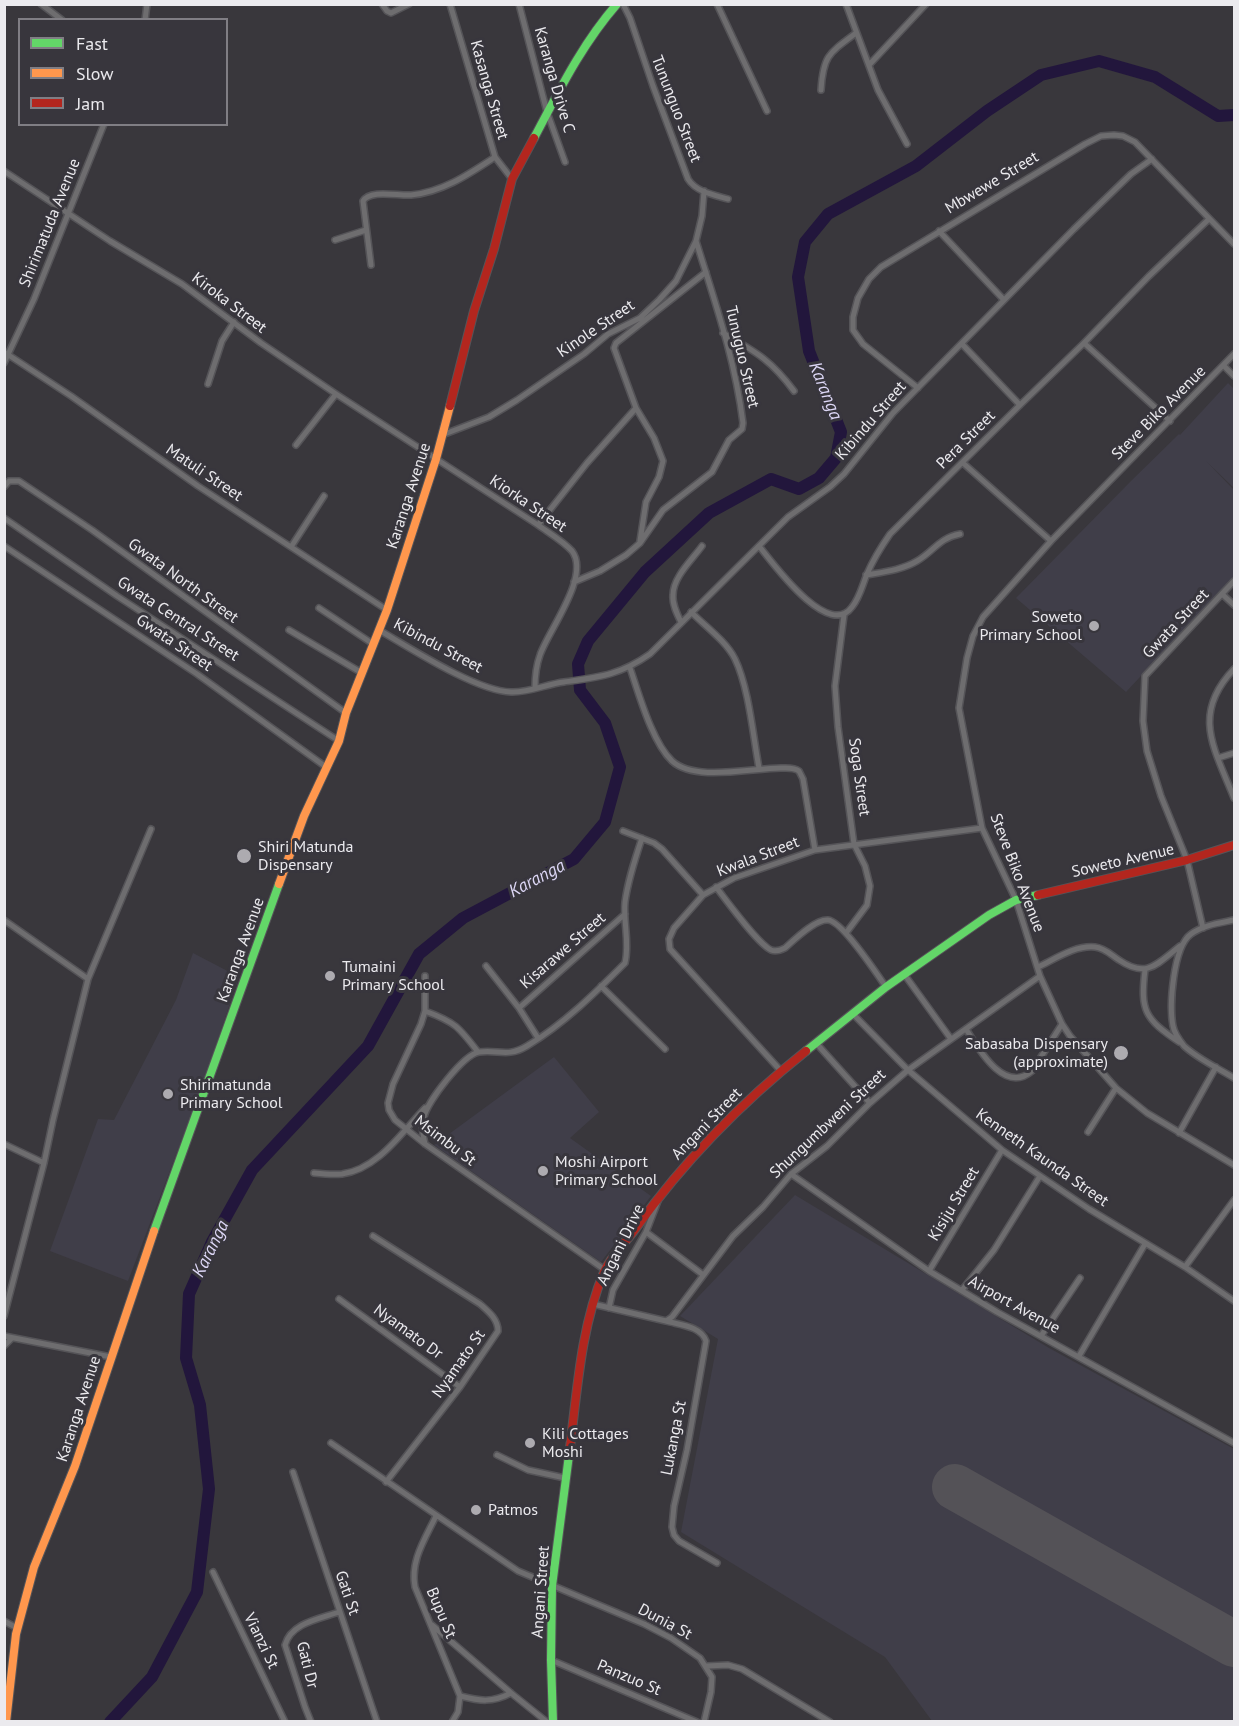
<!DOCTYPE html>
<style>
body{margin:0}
#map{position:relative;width:1239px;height:1726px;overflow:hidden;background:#39373c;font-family:"PT Sans",sans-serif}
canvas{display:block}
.frame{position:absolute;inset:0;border:6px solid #ebeaee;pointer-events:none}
.legend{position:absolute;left:18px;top:18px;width:210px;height:108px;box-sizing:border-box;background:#38363d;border:2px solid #807e84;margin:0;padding:8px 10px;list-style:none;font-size:18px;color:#ebeaee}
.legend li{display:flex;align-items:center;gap:12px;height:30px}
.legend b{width:30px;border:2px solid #807e84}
</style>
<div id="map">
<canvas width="1239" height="1726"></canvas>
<div class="frame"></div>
<ul class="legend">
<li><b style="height:8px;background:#63d668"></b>Fast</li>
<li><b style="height:8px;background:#ff974d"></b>Slow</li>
<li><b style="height:8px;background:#b3261e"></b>Jam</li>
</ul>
</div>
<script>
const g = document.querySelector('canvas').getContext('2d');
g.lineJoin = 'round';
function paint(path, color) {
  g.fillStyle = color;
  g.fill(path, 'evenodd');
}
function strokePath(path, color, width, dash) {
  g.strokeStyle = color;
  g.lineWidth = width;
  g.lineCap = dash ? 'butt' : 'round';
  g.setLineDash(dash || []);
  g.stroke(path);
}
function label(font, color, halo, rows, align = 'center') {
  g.font = font + ' "PT Sans",sans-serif';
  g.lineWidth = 6;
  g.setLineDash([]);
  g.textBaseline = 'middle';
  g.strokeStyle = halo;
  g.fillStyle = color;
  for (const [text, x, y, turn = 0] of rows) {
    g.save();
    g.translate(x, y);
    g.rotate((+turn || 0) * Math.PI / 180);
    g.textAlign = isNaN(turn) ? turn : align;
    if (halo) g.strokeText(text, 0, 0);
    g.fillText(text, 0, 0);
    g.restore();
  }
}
const built = new Path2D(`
 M1228,383L1234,389V488L1206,461L1234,490V576L1126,692L1016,598L1130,482L1179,434L1180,435Z
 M193,953L239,977L201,1089L128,1281L50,1251L98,1119L114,1120L176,1000Z
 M554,1057L599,1112L570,1138L651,1196L601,1262L434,1145Z
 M795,1195L1049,1348L1234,1449V1721H932L885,1657L681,1532L718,1339L680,1316Z`);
const river = new Path2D(`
 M110,1722L152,1677L197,1592L209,1489L200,1405L186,1358L189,1294L212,1242L252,1170L368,1046L419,954L463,918L574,859L605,822L620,767L605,723L580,690L578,664L588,641L645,572L709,513L771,479L799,489L819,478L836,458L841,432L809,351L798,277L805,242L828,214L916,166L987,111L1041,75L1099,61L1155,77L1218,116L1234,115`);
const runway = new Path2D(`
 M955,1487L1234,1644`);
const street = new Path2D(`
 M41,4L62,20
 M382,4L387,11L391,13L409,4
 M450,4L495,157L512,179
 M519,4L547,112L565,162
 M623,4L630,18L653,86L688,179C696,192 714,195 728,199
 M717,4L767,111
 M846,4L878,90L907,144
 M145,20L147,4
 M869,65L926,4
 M821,90C823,56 829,53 856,33
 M4,171L110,241L182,284L261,343L336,394L538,525C549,533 563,541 572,551C591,576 548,631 540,655C536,666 535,676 535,688
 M939,231L1004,300
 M335,240L366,230
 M371,265L363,201C370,189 398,196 411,195C443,192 469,174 495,157
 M723,333C756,352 771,360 794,391
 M1084,343L1170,421
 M962,344L1020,405
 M4,352L71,396L198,486L387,610
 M1234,354L1051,541L983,617L973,636L967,658L959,708L982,828L1016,900L1040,976L1062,1024L1070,1036L1116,1088L1147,1113L1234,1165
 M4,363L34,299L104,124
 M1224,366L1234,376
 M208,384L222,341L234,322
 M918,388L863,344L853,330V317L858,298L869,279L881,267L1085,144L1101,136L1114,135L1123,136L1135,142L1234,244
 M442,435L489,417L517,400L584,354L608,334L640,318L659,300L676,281L696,241L702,216L704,191
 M296,445L336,394
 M963,463L1051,541
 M4,487L9,481H19L92,530L346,713
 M4,518L117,596L339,741
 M538,525L587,463L636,408
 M640,541L646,502L659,477L663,461L654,438L636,408L614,348L616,343L706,272
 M4,546L197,674L326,767
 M759,546C772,562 828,640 852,607C860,597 862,586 867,574C873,560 881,547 890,534L1020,405L1084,343L1149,276L1209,219
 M291,547L324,496
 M866,575C883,572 902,570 917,561C934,551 939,538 960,534
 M574,582L600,571L626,555L640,543L663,510L712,472L729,440L742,429L743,423C735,359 715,302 696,241
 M1222,594L1234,605
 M319,608L373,644
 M691,612C705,626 726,641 735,659C749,688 753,736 759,768
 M844,615L835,686L838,727L854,844L865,866L870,886L867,905L846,933
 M681,622C677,614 672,604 673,595C673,577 692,560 702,546
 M289,630L362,673
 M379,630C410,648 476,691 511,692C528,693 547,684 564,682C600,677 620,675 650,654L788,517L830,487L844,474L893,413L1074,229L1131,174L1152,159
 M630,668C639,694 652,742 672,761C695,782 751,768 781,768C787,768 794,767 799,771C800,773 802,777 803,779L815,850
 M1234,669C1191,714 1214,748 1234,798
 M1218,758L1234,753
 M623,831L654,843L662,849L703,895
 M716,887C727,901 757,943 771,950C776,952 781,950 785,948C794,940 815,919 828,920C842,921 877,974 886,987
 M4,920L88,979
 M1234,920C1220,923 1203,925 1191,934C1173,947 1169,1006 1173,1026C1174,1032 1180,1041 1184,1046C1198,1059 1218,1068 1234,1078
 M1203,928L1187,860L1161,796L1147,751L1143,721L1145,676L1234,581
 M486,966L519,1008L538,1038
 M1038,967C1055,959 1075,945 1095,947C1105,948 1111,955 1119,960C1147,979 1157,964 1180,946
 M1145,970C1140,1011 1145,1019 1179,1042
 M904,974L951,1039
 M425,976V1011L421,1024L393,1084L388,1103L389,1110L395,1120L425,1144L605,1270
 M601,986L665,1049
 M519,1008L625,914
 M425,1011C455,1022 459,1027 478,1052
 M852,1013L908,1070L1002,1150L1089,1209L1185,1267L1234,1301
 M966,1029C978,1048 1004,1095 1032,1071L1062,1024
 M816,1043L870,1103
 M781,1071L670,949L669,939L674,928L703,895L734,878L815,850L982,828
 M1088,1132L1116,1088
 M1179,1133L1216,1067
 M4,1144L44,1163
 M425,1144C423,1135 421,1126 424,1117C427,1102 463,1055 479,1052C498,1049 507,1058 527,1046C564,1024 595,993 625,963C630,943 623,922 625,902C628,880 635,859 642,838
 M314,1173C323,1174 333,1175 342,1174C378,1169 402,1132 425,1108
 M791,1174L929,1271L997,1312L1234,1443
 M646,1232L702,1274
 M373,1236L480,1304C489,1312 498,1319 498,1331L460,1387L386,1482
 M1185,1267L1234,1200
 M929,1271L1002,1150
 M962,1290L994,1250L1040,1176
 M339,1299L460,1387
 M593,1304L666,1321L672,1317L733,1236L763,1207L791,1174L827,1146L870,1103L908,1070L1040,976
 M609,1308L613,1290L646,1232L658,1201
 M4,1316L44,1163L53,1120L88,979L151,829
 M666,1321C680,1325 701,1326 706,1341L687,1450L674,1506L672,1527L674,1535L679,1541L717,1563
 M4,1336L111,1357
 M1041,1336L1080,1278
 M4,1346L12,1338
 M1079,1356L1145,1244
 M331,1443L518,1571L644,1624L671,1638L700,1658L712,1677L711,1692L704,1722
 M497,1455L528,1470L565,1478
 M293,1472L377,1722
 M436,1516C425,1539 410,1561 415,1587L460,1696L458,1712L452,1722
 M213,1572L285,1722
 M4,1621L17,1628
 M432,1625L511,1693L547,1722
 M551,1660L697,1722
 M707,1666L728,1665L742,1669L830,1722
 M460,1696C480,1701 492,1703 511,1693
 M311,1722L305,1707L285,1645C291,1623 319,1619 339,1612`);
const fast = new Path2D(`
 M534,138C559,91 582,44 617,4
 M806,1051L886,987L989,915L1016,900L1038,895
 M154,1231L279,884
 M553,1722L551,1660L552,1586L569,1455`);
const slow = new Path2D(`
 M279,884L304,816L339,741L346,713L387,610L436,459L450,406
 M6,1722L16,1634L34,1567L75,1466L154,1231`);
const jam = new Path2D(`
 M450,406L474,311L494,249L512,179L534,138
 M1038,895L1187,860L1234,845
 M569,1455C577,1395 580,1329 604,1272C611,1256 626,1242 636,1228C684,1161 742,1102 806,1051`);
const markers = [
 [1094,626,6,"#adabb0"],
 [244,856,8,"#adabb0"],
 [330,976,6,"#adabb0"],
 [1121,1053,8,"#adabb0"],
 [168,1094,6,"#adabb0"],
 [543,1171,6,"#adabb0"],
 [530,1443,6,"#adabb0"],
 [476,1510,6,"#adabb0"]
];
const streetNames = [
 ["Karanga Drive C",554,80,74],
 ["Kasanga Street",489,90,74],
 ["Tununguo Street",676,109,69],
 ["Mbwewe Street",992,183,-31],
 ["Shirimatuda Avenue",50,223,-68],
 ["Kiroka Street",229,303,37],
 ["Kinole Street",596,329,-34],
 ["Tunuguo Street",742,357,77],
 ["Steve Biko Avenue",1159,413,-45],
 ["Kibindu Street",871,421,-49],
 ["Pera Street",966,440,-45],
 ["Matuli Street",204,473,34],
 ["Karanga Avenue",409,496,-72],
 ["Kiorka Street",528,504,34],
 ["Gwata North Street",183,581,36],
 ["Gwata Central Street",178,619,33],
 ["Gwata Street",1176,624,-47],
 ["Gwata Street",174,643,34],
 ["Kibindu Street",438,646,28],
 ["Soga Street",859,777,82],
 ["Kwala Street",758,857,-21],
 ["Soweto Avenue",1123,861,-13],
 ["Steve Biko Avenue",1017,873,69],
 ["Karanga Avenue",241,950,-70],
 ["Kisarawe Street",563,951,-41],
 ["Angani Street",707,1124,-46],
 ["Shungumbweni Street",828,1124,-43],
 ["Msimbu St",445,1141,37],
 ["Kenneth Kaunda Street",1042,1158,35],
 ["Kisiju Street",954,1204,-59],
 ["Angani Drive",621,1245,-64],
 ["Airport Avenue",1014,1305,29],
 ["Nyamato Dr",408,1332,36],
 ["Nyamato St",459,1364,-55],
 ["Karanga Avenue",79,1409,-72],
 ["Lukanga St",674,1438,-79],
 ["Angani Street",541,1592,-86],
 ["Gati St",347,1593,71],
 ["Bupu St",441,1613,67],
 ["Dunia St",665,1622,28],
 ["Vianzi St",261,1641,64],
 ["Gati Dr",307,1665,76],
 ["Panzuo St",629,1678,23]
];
const poiNames = [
 ["Soweto",1082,617,"right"],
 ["Primary School",1082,635,"right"],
 ["Shiri Matunda",258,847],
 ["Dispensary",258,865],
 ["Tumaini",342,967],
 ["Primary School",342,985],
 ["Sabasaba Dispensary",1108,1044,"right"],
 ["(approximate)",1108,1062,"right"],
 ["Shirimatunda",180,1085],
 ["Primary School",180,1103],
 ["Moshi Airport",555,1162],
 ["Primary School",555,1180],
 ["Kili Cottages",542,1434],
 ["Moshi",542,1452],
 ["Patmos",488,1510]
];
const waterNames = [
 ["Karanga",825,391,68],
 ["Karanga",537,879,-28],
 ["Karanga",211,1249,-64]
];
paint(built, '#403e49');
strokePath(river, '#22163c', 12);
strokePath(runway, '#545257', 46);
strokePath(street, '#555458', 8);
strokePath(fast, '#555458', 10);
strokePath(slow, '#555458', 10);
strokePath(jam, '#555458', 10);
strokePath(street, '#6e6d6f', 5);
strokePath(fast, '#63d668', 8);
strokePath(slow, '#ff974d', 8);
strokePath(jam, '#b3261e', 8);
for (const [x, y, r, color] of markers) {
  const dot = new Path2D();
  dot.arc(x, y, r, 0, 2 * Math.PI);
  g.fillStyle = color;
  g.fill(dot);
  strokePath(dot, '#38363d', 2);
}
label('16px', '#ebeaee', '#38363d', streetNames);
label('16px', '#ebeaee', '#38363d', poiNames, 'left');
label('italic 18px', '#ddd7f6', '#38363d', waterNames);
</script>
